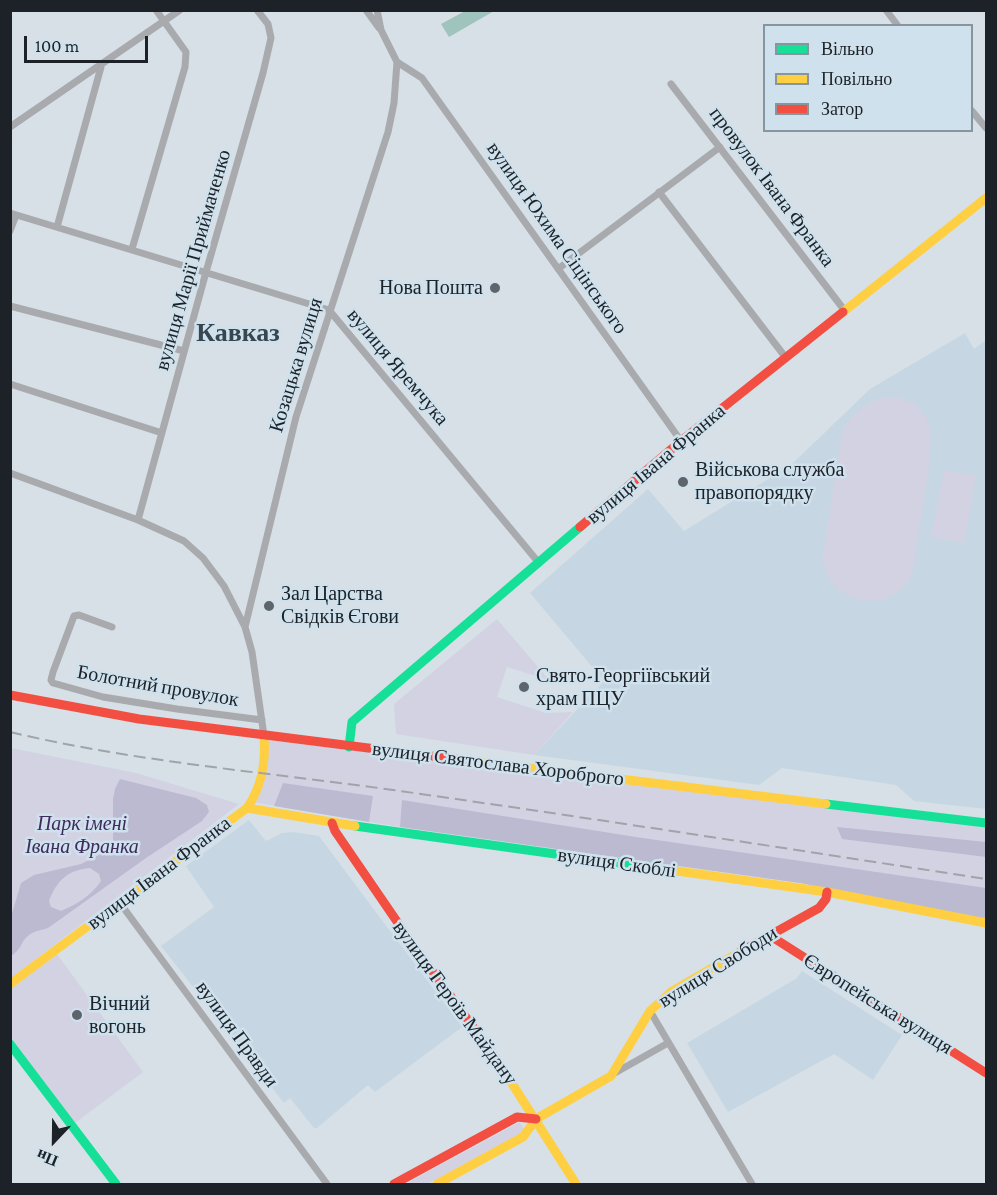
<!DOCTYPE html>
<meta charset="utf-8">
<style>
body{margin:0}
#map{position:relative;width:997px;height:1195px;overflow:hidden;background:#d6e0e6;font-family:"Crimson Pro",serif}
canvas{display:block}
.frame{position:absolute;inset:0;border:12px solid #1c2227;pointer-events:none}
.legend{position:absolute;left:763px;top:24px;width:210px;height:108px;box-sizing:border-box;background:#cfe1ed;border:2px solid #87959e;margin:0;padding:8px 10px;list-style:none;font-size:18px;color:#1c2227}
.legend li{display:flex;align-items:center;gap:12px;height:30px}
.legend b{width:30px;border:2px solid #87959e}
.north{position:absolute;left:24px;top:1111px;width:60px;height:60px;-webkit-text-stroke:4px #cfe1ed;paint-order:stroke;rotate:202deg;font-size:16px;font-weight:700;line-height:24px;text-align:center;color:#1c2227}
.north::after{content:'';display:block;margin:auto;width:21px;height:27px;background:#1c2227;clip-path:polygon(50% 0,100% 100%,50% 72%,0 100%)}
.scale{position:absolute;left:24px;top:36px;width:124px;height:27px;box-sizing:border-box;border:3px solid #1c2227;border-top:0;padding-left:8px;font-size:18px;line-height:21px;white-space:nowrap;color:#1c2227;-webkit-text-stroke:4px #cfe1ed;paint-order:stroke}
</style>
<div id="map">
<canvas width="997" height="1195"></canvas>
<div class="frame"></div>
<ul class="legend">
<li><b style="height:8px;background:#16e098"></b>Вільно</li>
<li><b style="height:8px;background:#ffcf43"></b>Повільно</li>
<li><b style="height:8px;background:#f24e42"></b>Затор</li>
</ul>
<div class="north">Пн</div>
<div class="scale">100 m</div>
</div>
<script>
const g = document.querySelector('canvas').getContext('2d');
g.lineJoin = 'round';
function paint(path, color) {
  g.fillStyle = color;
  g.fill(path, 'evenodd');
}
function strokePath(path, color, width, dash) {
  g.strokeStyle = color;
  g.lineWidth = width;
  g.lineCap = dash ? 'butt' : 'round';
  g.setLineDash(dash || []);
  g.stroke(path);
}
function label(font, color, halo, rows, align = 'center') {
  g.font = font + ' "Crimson Pro",serif';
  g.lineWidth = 5;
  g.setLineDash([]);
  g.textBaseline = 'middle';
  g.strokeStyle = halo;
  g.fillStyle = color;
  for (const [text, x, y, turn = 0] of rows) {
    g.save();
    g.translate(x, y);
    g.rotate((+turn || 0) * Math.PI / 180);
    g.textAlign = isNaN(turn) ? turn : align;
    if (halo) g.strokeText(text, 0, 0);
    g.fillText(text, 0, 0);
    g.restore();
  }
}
const built = new Path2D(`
 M965,333L974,349L986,340V809L914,801L896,785L782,768L759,785L534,755L604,681L530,593L648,489L684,531L791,465L870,389Z
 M249,820L266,841L282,833L294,832L319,836L462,1027L375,1092L368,1085L317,1128H314L290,1098L284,1103L161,946L214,907L186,866Z
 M802,971L902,1035L873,1080L834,1054L728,1112L687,1043L797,978Z`);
const green = new Path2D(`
 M885,397H897L916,405L927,419L931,436L929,467L912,574C891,618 829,604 822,559L843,429C852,413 868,402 885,397Z
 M944,470L976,476L964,543L931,537Z
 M497,619L549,680L507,667L497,697L546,713L573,712L534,755L396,734L394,704Z
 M268,740L986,827V919L800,883L400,827L252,802Z
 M11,748L136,773L239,804L11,978Z
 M57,954L143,1072L75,1123L11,1038V988Z
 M520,1122L525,1132L427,1184H405Z`);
const forest = new Path2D(`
 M120,779L196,798L207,805L209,812L202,821L146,858L48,928C42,930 34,931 29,935C20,942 23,948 11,956V917L21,883L34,875L81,864L105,852L113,843V799L115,789ZM90,868L99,874L101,881C91,896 77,904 61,911L51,907L49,901C57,880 68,870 90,868Z
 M283,783L373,796L369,822L274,806Z
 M402,800L636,837L986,888V919L800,883L400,827Z
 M837,827L986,842V857L842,839Z`);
const water = new Path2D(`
 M465,11H494L449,37L441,24Z`);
const street = new Path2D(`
 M366,10L379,28
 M886,10L898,26
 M397,62L422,78L681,441
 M671,84L845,311
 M972,111L986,128
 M10,127L180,10
 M659,192L786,358
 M10,213L329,310L539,563
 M57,227L101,67
 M10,231L16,215
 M132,249L185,67L186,52L156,10
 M558,269L720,147
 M10,306L184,351
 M10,384L162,433
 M10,473L138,520L184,541L203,558L224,586L245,627
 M138,520L206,272L263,73L271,38L268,24L257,10
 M112,627L79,615L74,616L53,672L51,680L53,683L103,697L177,709L262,720
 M264,736L252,652L245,627L296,417L388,132L394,103L397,62L381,30L377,10
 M120,903L327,1184
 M650,1011L752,1184
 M613,1074L668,1043`);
const fast = new Path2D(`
 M349,747L352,722L580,527
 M826,804L986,823
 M355,826L677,871
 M10,1044L116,1184`);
const slow = new Path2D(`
 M843,312L986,198
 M471,761L826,804
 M247,808C262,786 266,763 264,736
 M677,871L827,892L986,923
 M10,984L247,808L355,826
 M497,1060L576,1184
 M437,1184L523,1137L536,1119L611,1076L650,1011L671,992L740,952`);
const jam = new Path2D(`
 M580,527L681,441L843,312
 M10,695L139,719L471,761
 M332,823L335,831L411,942L497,1060
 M769,935L986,1073
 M740,952L819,908L826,899L827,892
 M394,1184L517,1117L536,1119`);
const rail = new Path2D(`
 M10,732C136,762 265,772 393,790C591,818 789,849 986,879`);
const markers = [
 [495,288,6,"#5d646a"],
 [683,482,6,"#5d646a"],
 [269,606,6,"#5d646a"],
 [524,687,6,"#5d646a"],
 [77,1015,6,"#5d646a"]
];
const streetNames = [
 ["провулок Івана Франка",772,187,53],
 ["вулиця Юхима Сіцінського",557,238,55],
 ["вулиця Марії Приймаченко",193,260,-74],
 ["Козацька вулиця",296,365,-73],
 ["вулиця Яремчука",398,367,50],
 ["вулиця Івана Франка",656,464,-40],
 ["Болотний провулок",158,686,10],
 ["вулиця Святослава Хороброго",498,764,7],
 ["вулиця Скоблі",617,863,8],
 ["вулиця Івана Франка",159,873,-37],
 ["вулиця Свободи",718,967,-32],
 ["вулиця Героїв Майдану",455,1003,54],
 ["Європейська вулиця",878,1004,32],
 ["вулиця Правди",237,1034,54]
];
const poiNames = [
 ["Нова Пошта",483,288,"right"],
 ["Військова служба",695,470],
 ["правопорядку",695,493],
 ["Зал Царства",281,594],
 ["Свідків Єгови",281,617],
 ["Свято-Георгіївський",536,676],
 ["храм ПЦУ",536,699],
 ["Вічний",89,1004],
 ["вогонь",89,1027]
];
const parkNames = [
 ["Парк імені",82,824],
 ["Івана Франка",82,847]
];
const districtNames = [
 ["Кавказ",238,333]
];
paint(built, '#c6d7e3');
paint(green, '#d2d2e3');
paint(forest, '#bcbad1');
paint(water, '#9fc4bd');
strokePath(street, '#a8aaae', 7);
strokePath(fast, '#16e098', 9);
strokePath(slow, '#ffcf43', 9);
strokePath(jam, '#f24e42', 9);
strokePath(rail, '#a0a4a8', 2, [12, 6]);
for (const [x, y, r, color] of markers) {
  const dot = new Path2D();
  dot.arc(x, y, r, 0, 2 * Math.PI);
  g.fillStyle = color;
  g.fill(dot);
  strokePath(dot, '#cfe1ed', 2);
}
label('20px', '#1c2227', '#cfe1ed', streetNames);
label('20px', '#1c2227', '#cfe1ed', poiNames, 'left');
label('italic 20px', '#3d2b5c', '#cfe1ed', parkNames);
label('bold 26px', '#37464f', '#cfe1ed', districtNames);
</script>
